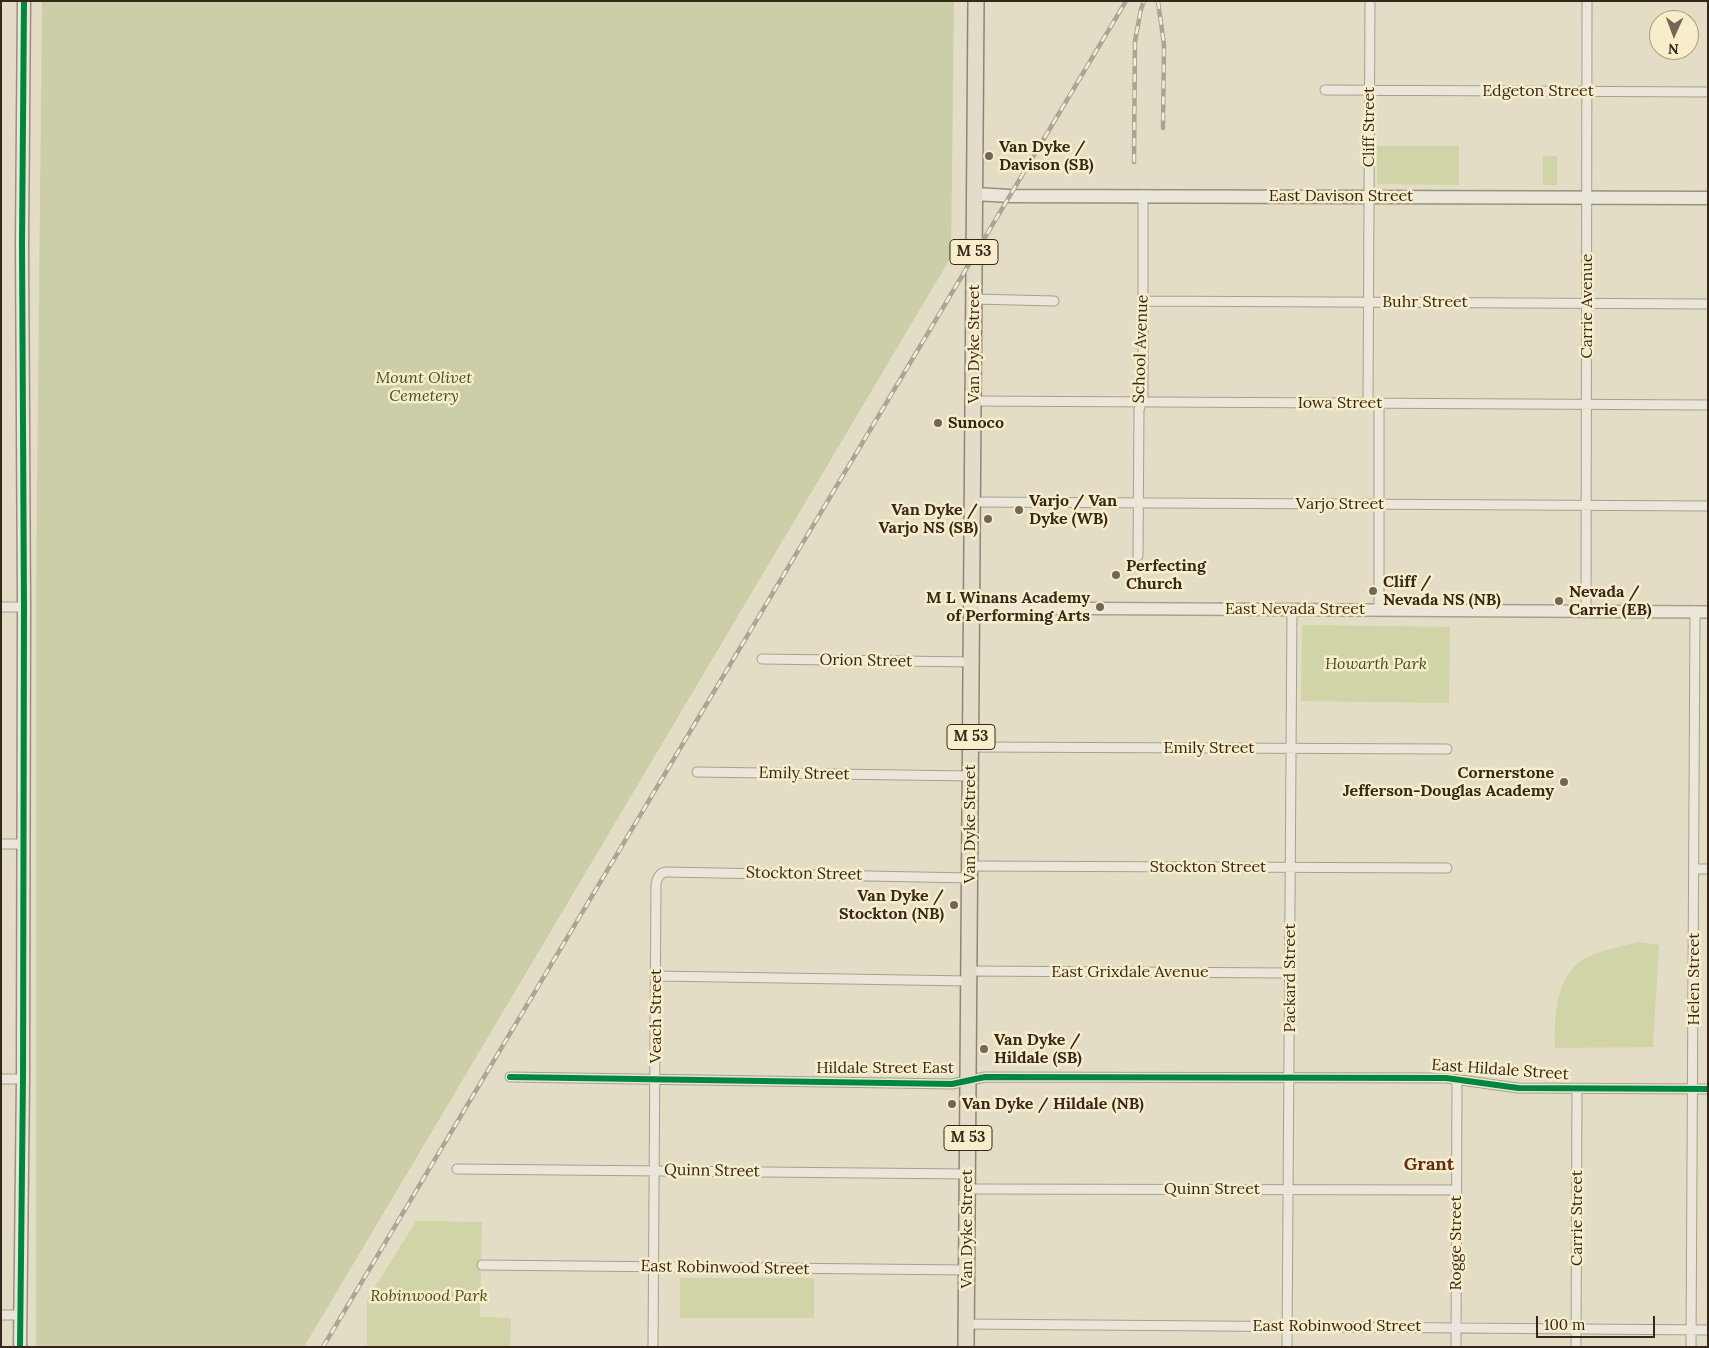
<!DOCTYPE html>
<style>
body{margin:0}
#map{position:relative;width:1709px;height:1348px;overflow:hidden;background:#e3ddc6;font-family:Lora,serif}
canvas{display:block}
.frame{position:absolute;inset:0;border:2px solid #35281a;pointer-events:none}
.north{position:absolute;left:1649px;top:10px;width:50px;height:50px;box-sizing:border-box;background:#f7edca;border:1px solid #a99e84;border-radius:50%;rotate:182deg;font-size:14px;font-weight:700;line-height:20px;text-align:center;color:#35281a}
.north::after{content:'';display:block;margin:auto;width:18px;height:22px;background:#726756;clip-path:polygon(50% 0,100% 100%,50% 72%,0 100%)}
.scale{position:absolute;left:1536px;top:1316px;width:119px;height:22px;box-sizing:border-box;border:2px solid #35281a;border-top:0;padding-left:6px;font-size:15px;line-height:18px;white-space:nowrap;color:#35281a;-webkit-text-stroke:4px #f7edca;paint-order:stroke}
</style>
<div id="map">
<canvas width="1709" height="1348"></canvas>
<div class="frame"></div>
<div class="north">N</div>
<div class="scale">100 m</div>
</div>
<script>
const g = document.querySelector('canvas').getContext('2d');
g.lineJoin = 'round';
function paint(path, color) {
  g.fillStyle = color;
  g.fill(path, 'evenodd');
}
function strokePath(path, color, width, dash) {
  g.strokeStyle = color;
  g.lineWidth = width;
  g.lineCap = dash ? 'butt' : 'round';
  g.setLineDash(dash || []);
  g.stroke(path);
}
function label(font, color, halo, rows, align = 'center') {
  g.font = font + ' Lora,serif';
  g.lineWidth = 5;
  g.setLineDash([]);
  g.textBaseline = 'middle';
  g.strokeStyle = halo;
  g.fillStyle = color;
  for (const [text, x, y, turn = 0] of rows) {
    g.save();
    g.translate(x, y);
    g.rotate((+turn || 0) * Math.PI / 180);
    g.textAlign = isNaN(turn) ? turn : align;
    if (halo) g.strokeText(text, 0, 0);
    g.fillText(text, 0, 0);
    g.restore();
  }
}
const green = new Path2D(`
 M1377,146H1459V185L1377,184Z
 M1543,156H1557V185H1543Z
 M1302,625L1450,627L1449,703L1301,701Z
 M1638,942L1659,945L1653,1047L1555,1048C1554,1020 1555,984 1577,964C1588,953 1623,946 1638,942Z
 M416,1221L482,1222L480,1317L511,1318L510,1347H367V1300Z
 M680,1278H814V1318H680Z`);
const cemetery = new Path2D(`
 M42,1H954L951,257L304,1347H36V591Z`);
const minor = new Path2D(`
 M1325,90L1708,92
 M974,299L1054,301
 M1143,301L1708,304
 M973,401L1708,405
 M1368,403L1370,1
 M972,502L1708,506
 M1138,556L1139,410L1143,395V195
 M1,607H24
 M1379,610V403
 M1586,611L1587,1
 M762,659L971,662
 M970,747L1447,749
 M697,772L970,776
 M1,844H24
 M970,866L1447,868
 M1694,869H1708
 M969,971L1290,973
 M656,976L969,981
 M510,1077L952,1084L985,1077L1446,1078L1518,1088L1708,1089
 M1,1079H23
 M457,1169L967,1174
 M967,1189L1456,1190
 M482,1265L967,1270
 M1,1315H20
 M966,1324L1708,1330
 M653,1347L656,884C657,878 660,872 667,872L970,878
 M1287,1347L1292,609
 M1456,1347L1457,1080
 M1576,1347L1577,1089
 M1691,1347L1695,611`);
const tertiary = new Path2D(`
 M971,606L1010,608L1708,612`);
const secondary = new Path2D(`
 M975,194L1009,196L1708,198
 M20,1347L23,1079L24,607L22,244L24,1`);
const primary = new Path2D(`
 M966,1347L976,1`);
const rail = new Path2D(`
 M1158,1L1164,45L1163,128
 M1134,162L1135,41L1141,9L1144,1
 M323,1347L1126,1`);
const cycleway = new Path2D(`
 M510,1077L952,1084L985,1077L1446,1078L1518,1088L1708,1089
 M20,1347L23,1079L24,607L22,244L24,1`);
const markers = [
 [989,156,5,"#726756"],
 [938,423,5,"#726756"],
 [1019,510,5,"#726756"],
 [988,519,5,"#726756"],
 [1116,575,5,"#726756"],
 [1373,591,5,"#726756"],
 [1559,601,5,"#726756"],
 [1100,607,5,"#726756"],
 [1564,782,5,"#726756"],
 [954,905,5,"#726756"],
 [984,1049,5,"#726756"],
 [952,1104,5,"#726756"]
];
const shields = [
 [974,252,48],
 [971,737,48],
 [968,1138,48]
];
const shieldNames = [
 ["M 53",974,252],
 ["M 53",971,737],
 ["M 53",968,1138]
];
const streetNames = [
 ["Edgeton Street",1538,91],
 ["Cliff Street",1369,127,-90],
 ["East Davison Street",1341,196],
 ["Buhr Street",1425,302],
 ["Carrie Avenue",1587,306,-90],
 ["Van Dyke Street",974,344,-90],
 ["School Avenue",1141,349,-88],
 ["Iowa Street",1340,403],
 ["Varjo Street",1340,504],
 ["East Nevada Street",1295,609],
 ["Orion Street",866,661,1],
 ["Emily Street",1209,748],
 ["Emily Street",804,774,1],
 ["Van Dyke Street",970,824,-90],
 ["Stockton Street",1208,867],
 ["Stockton Street",804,874,1],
 ["East Grixdale Avenue",1130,972],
 ["Packard Street",1290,978,-90],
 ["Helen Street",1694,979,-90],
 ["Veach Street",656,1016,-90],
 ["Hildale Street East",885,1068],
 ["East Hildale Street",1500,1070,4],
 ["Quinn Street",712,1171,1],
 ["Quinn Street",1212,1189],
 ["Carrie Street",1577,1218,-90],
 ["Van Dyke Street",967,1229,-90],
 ["Rogge Street",1456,1243,-90],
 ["East Robinwood Street",725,1268,1],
 ["East Robinwood Street",1337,1326]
];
const poiNames = [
 ["Van Dyke /",999,147],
 ["Davison (SB)",999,165],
 ["Sunoco",948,423],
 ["Varjo / Van",1029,501],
 ["Dyke (WB)",1029,519],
 ["Van Dyke /",978,510,"right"],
 ["Varjo NS (SB)",978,528,"right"],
 ["Perfecting",1126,566],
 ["Church",1126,584],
 ["Cliff /",1383,582],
 ["Nevada NS (NB)",1383,600],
 ["Nevada /",1569,592],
 ["Carrie (EB)",1569,610],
 ["M L Winans Academy",1090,598,"right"],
 ["of Performing Arts",1090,616,"right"],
 ["Cornerstone",1554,773,"right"],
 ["Jefferson-Douglas Academy",1554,791,"right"],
 ["Van Dyke /",944,896,"right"],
 ["Stockton (NB)",944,914,"right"],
 ["Van Dyke /",994,1040],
 ["Hildale (SB)",994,1058],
 ["Van Dyke / Hildale (NB)",962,1104]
];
const parkNames = [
 ["Mount Olivet",424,378],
 ["Cemetery",424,396],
 ["Howarth Park",1376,664],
 ["Robinwood Park",429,1296]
];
const neighbourhoodNames = [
 ["Grant",1429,1165]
];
paint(green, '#d1d4a7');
paint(cemetery, '#cbcea7');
strokePath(minor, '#a7a090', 11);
strokePath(tertiary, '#a7a090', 14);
strokePath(secondary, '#979080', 15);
strokePath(primary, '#8c8677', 18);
strokePath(minor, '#eae6d9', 9);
strokePath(tertiary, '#eae6d9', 11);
strokePath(secondary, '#eae6d9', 12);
strokePath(primary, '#e2dcc9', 15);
strokePath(rail, '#a9a599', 4.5);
strokePath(rail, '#f7edca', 2.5, [8]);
strokePath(cycleway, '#00873e', 6);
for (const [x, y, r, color] of markers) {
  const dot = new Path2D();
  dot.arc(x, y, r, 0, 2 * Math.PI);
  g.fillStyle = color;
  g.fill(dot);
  strokePath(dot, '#f7edca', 2);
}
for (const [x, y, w] of shields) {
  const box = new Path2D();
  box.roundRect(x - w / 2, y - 12.5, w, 25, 4);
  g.fillStyle = '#f7edca';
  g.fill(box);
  strokePath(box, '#35281a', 1);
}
label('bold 15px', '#35281a', null, shieldNames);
label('16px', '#35281a', '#f7edca', streetNames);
label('bold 16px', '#35281a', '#f7edca', poiNames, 'left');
label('italic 16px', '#42521f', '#f7edca', parkNames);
label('bold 18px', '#632c17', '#f7edca', neighbourhoodNames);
</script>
